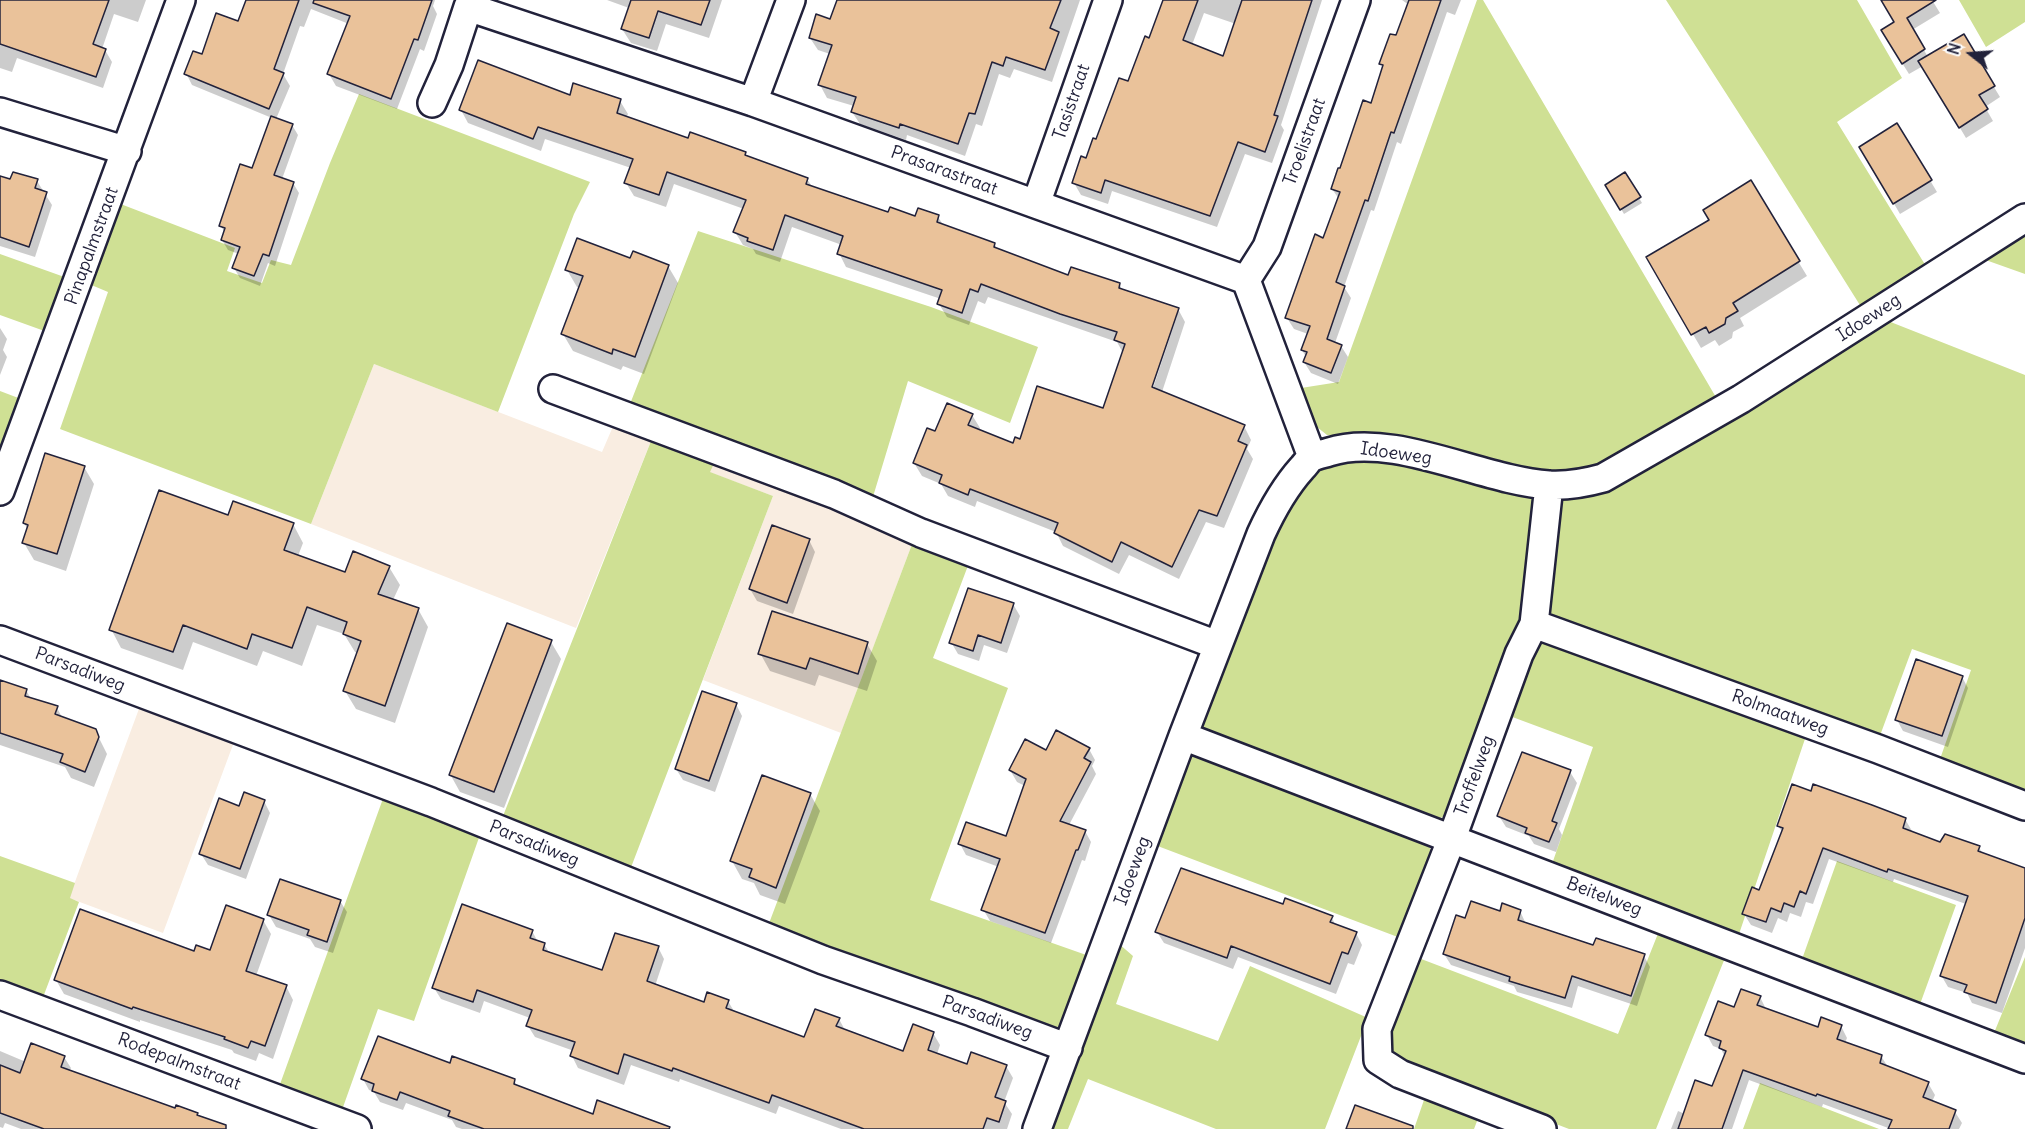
<!DOCTYPE html>
<style>
body{margin:0}
#map{position:relative;width:2025px;height:1129px;overflow:hidden;background:#fff;font-family:Delius,sans-serif}
canvas{display:block}
.north{position:absolute;left:1941px;top:24px;width:60px;height:60px;-webkit-text-stroke:4px #fff;paint-order:stroke;rotate:287deg;font-size:16px;font-weight:700;line-height:24px;text-align:center;color:#22223b}
.north::after{content:'';display:block;margin:auto;width:21px;height:27px;background:#22223b;clip-path:polygon(50% 0,100% 100%,50% 72%,0 100%)}
</style>
<div id="map">
<canvas width="2025" height="1129"></canvas>
<div class="north">N</div>
</div>
<script>
const g = document.querySelector('canvas').getContext('2d');
g.lineJoin = 'round';
function paint(path, color) {
  g.fillStyle = color;
  g.fill(path, 'evenodd');
}
function strokePath(path, color, width, dash) {
  g.strokeStyle = color;
  g.lineWidth = width;
  g.lineCap = dash ? 'butt' : 'round';
  g.setLineDash(dash || []);
  g.stroke(path);
}
function label(font, color, halo, rows, align = 'center') {
  g.font = font + ' Delius,sans-serif';
  g.lineWidth = 5;
  g.setLineDash([]);
  g.textBaseline = 'middle';
  g.strokeStyle = halo;
  g.fillStyle = color;
  for (const [text, x, y, turn = 0] of rows) {
    g.save();
    g.translate(x, y);
    g.rotate((+turn || 0) * Math.PI / 180);
    g.textAlign = isNaN(turn) ? turn : align;
    if (halo) g.strokeText(text, 0, 0);
    g.fillText(text, 0, 0);
    g.restore();
  }
}
const built = new Path2D(`
 M374,364L602,452L617,417L655,431L576,628L311,524Z
 M718,455L914,539L841,733L703,680L773,496L709,472Z
 M140,706L234,742L163,933L69,898Z`);
const green = new Path2D(`
 M1477,0H1483L1717,399L1606,465L1551,475L1361,436L1327,435L1312,423L1301,388L1339,382Z
 M1666,0H1857L1902,78L1837,122L1929,271L1863,310L1767,157Z
 M1959,0H2025V22L1986,47Z
 M359,94L590,182L574,214L498,412L374,364L311,524L60,429L108,292L89,284L118,203L235,248L227,271L262,283L271,260L291,265L330,163Z
 M2025,230V274L1980,258Z
 M698,231L931,307L1038,347L1010,423L908,381L872,500L630,404Z
 M0,254L70,279L50,333L0,315Z
 M1883,319L2025,375V795L1939,762L1971,670L1912,649L1878,741L1562,622L1550,614L1548,598L1560,492Z
 M0,391L21,399L0,454Z
 M655,431L718,455L710,472L773,496L630,870L503,816Z
 M1337,459L1405,461L1520,490L1533,498L1540,511L1531,612L1448,814L1433,822L1206,731L1200,718L1277,522L1316,468Z
 M914,539L969,563L933,658L1008,688L930,900L1092,957L1066,1022L1054,1029L768,926Z
 M1546,633L1807,733L1738,937L1552,864L1593,747L1507,715L1534,649Z
 M1202,753L1425,842L1432,851L1433,863L1403,939L1155,845L1188,756Z
 M385,793L481,832L414,1021L378,1009L342,1110L279,1087Z
 M0,856L75,883L70,898L79,902L42,1000L0,984Z
 M1837,861L1956,905L1919,1007L1801,962Z
 M1661,926L1727,953L1656,1129H1569L1413,1069C1405,1062 1390,1054 1387,1042C1384,1027 1409,974 1416,957L1618,1034Z
 M1118,943L1133,956L1116,1004L1218,1041L1250,966L1368,1018L1325,1129H1216L1088,1079L1068,1129H1046Z
 M2025,957V1045L1994,1033Z
 M1760,1083L1879,1129H1743Z
 M1425,1097L1479,1116L1474,1129H1414Z`);
const shadow = new Path2D(`
 M0,0H146L138,22L114,14L102,49L105,50L112,62L103,88L17,58L12,72L0,68Z
 M247,0H435L433,6L437,14L424,51L420,49L397,109L336,86L329,74L349,24L311,9L304,27L300,26L283,74L290,86L276,119L292,125L298,135L282,179L293,183L299,193L275,266L268,263L260,286L240,278L234,268L239,254L228,250L222,240L225,233L221,226L253,170L272,118L192,85L186,73L239,22Z
 M607,0H722L709,38L666,24L657,51L631,43L622,29L629,8Z
 M838,0H1080L1052,82L1014,69L1010,78L999,74L982,126L976,124L965,156L907,135L906,140L860,124L852,112L854,106L827,98L820,85L830,54L818,50L810,38L831,21Z
 M1165,0H1322L1281,125L1284,130L1272,163L1245,154L1217,227L1112,191L1108,204L1081,195L1074,183L1129,83L1150,40ZM1204,13L1236,24L1224,58L1192,45Z
 M1402,0H1461L1455,15L1447,12L1401,144L1397,142L1374,211L1371,210L1344,287L1351,298L1335,343L1341,346L1348,357L1338,384L1311,373L1304,362L1306,357L1302,350L1308,334L1294,329L1287,318L1324,240L1339,199L1332,189L1372,105L1384,69L1381,64L1396,37L1409,5Z
 M1883,0H1932L1940,13L1912,30L1928,57L1963,36L2000,97L1985,107L1993,121L1966,138L1923,66L1909,74L1889,42L1896,22Z
 M571,97L620,101L628,114L626,118L689,140L745,153L748,158L807,179L813,188L889,214L916,218L938,217L944,226L994,244L998,250L1069,276L1119,284L1123,291L1178,309L1185,322L1162,392L1244,426L1251,440L1247,449L1253,459L1224,528L1206,522L1179,579L1129,555L1119,574L1063,546L1056,532L977,501L975,507L948,496L941,484L922,476L914,463L936,433L972,415L980,428L979,431L1014,445L1104,410L1123,353L1117,342L988,297L985,304L978,301L969,325L947,317L939,304L941,299L846,267L839,253L842,245L792,227L780,262L756,254L753,249L743,245L735,232L744,209L674,184L666,207L634,196L626,183L631,168L545,139L541,151L468,123L461,110ZM1174,316H1177L1151,394L1149,393Z
 M1897,125L1937,192L1900,214L1861,147Z
 M1625,174L1642,203L1624,214L1607,185Z
 M0,177L11,181H37L52,205L35,257L0,246Z
 M1750,182L1807,276L1740,318L1744,326L1733,332L1732,338L1719,346L1715,340L1701,348L1648,257L1710,220Z
 M631,260L668,266L678,283L644,374L623,366L621,370L573,351L563,334L580,288L577,287L567,270Z
 M0,328L7,339L3,350L7,357L0,375Z
 M84,467L94,484L66,571L34,560L24,543L28,530L24,523Z
 M228,517L293,524L303,543L298,556L346,574L389,567L400,585L393,600L418,609L428,627L395,723L356,709L345,691L358,654L355,652L344,634L317,625L302,666L263,651L257,666L193,642L183,670L121,648L111,629Z
 M809,540L815,552L793,614L757,601L750,589Z
 M1013,604L1020,616L1007,653L984,645L979,661L958,654L951,642Z
 M551,642L561,659L504,808L460,792L450,774Z
 M867,644L877,661L867,691L819,675L815,686L770,671L760,653Z
 M1962,677L1968,688L1948,747L1903,731L1897,720Z
 M0,681L26,690L31,699L57,708L63,719L95,730L107,754L94,787L71,778L65,767L0,745Z
 M736,704L742,716L715,792L683,780L676,769Z
 M1089,749L1095,760L1092,766L1096,774L1069,825L1085,831L1091,842L1085,861L1082,860L1051,943L990,921L983,909L999,867L966,855L960,844L1007,838L1025,786L1017,782L1010,770L1046,752Z
 M1570,772L1577,783L1559,829L1562,835L1556,852L1534,844L1529,836L1506,827L1499,816Z
 M810,794L820,811L785,904L760,895L754,883L742,879L732,861Z
 M264,801L270,813L246,879L208,865L201,854L240,807Z
 M1905,819L1912,831L1911,833L1941,844L1979,847L1983,855L2025,870V948L2002,1013L1972,1003L1967,993L1948,987L1941,975L1966,904L1894,879L1893,882L1829,859L1813,904L1806,902L1801,917L1790,913L1787,922L1778,918L1772,933L1751,925L1744,914L1760,892L1783,833L1778,826Z
 M340,901L347,912L333,953L315,947L310,939L276,927L269,915Z
 M1284,906L1332,918L1336,926L1356,933L1362,945L1354,965L1348,963L1336,994L1238,957L1233,969L1164,943L1157,932Z
 M1520,911L1526,924L1594,947L1644,956L1650,967L1637,1006L1578,986L1572,1008L1517,992L1514,986L1451,965L1444,954L1466,920Z
 M263,920L271,934L256,976L286,986L293,1000L273,1059L259,1053L256,1061L234,1053L232,1050L140,1020V1022L64,994L56,980L195,953L211,951Z
 M532,931L538,942L544,944L550,954L603,972L658,947L664,959L655,986L704,1003L728,1001L735,1013L805,1039L839,1019L846,1032L904,1053L933,1033L940,1045L937,1054L968,1066H1006L1013,1078L1004,1102L1012,1114L1007,1129H841L779,1106L776,1114L680,1079L679,1082L631,1065L624,1085L578,1068L572,1056L574,1051L535,1037L528,1026L530,1018L484,1001L480,1013L441,999L434,988Z
 M1760,997L1766,1009L1819,1029L1841,1026L1847,1038L1845,1043L1881,1056L1888,1067L1928,1083L1935,1095L1932,1102L1955,1112L1962,1123L1959,1129H1891L1823,1104L1822,1107L1749,1080L1732,1129H1671L1678,1111L1685,1114L1713,1088L1725,1057L1721,1049L1713,1046L1707,1035L1735,1009Z
 M0,1051L26,1062L64,1057L71,1068L69,1072L176,1110L197,1114L204,1126L208,1129H21L5,1123L3,1128L0,1127Z
 M450,1065L514,1081L518,1088L593,1116L668,1129H462L456,1127L452,1120L406,1103L403,1110L380,1102L374,1092L369,1090L363,1079Z`);
const building = new Path2D(`
 M0,0H109L93,44L106,49L96,77L0,44Z
 M246,0H299L274,69L284,73L269,109L184,74L193,51L202,54L216,13L238,21Z
 M314,0H432L418,40L414,39L391,99L327,74L350,16L313,3Z
 M631,0H710L701,25L658,11L649,38L621,29Z
 M837,0H1061L1050,28L1059,32L1045,70L1006,57L1003,66L992,62L975,114L969,113L958,144L900,124L899,128L851,112L856,97L818,85L832,45L809,38L816,14L830,19Z
 M1163,0H1198L1183,40L1223,56L1242,0H1312L1274,115L1278,116L1265,152L1238,142L1210,216L1105,180L1101,193L1072,183L1081,156L1086,158L1093,138L1096,139L1119,78L1128,81L1145,36L1149,38Z
 M1409,0H1441L1394,133L1391,132L1368,201L1365,200L1336,282L1345,286L1327,339L1342,345L1331,373L1303,362L1307,352L1301,350L1310,326L1285,318L1315,234L1323,238L1340,192L1331,189L1338,168H1340L1363,100L1371,103L1383,65L1379,64L1390,34L1396,35Z
 M1881,0H1936L1907,18L1925,49L1902,64L1881,30L1894,22Z
 M1964,34L1995,86L1979,95L1988,109L1959,128L1918,61Z
 M478,60L570,95L573,83L621,99L617,113L688,138L690,132L746,152L745,155L808,178L806,184L888,212L890,207L915,216L918,208L939,215L937,222L995,243L994,247L1068,275L1071,267L1120,283L1119,288L1179,308L1152,387L1245,425L1238,441L1247,445L1217,516L1199,510L1172,567L1121,542L1112,562L1054,533L1058,523L970,489L968,495L939,483L942,475L913,463L927,428L935,431L947,403L973,414L968,425L1013,443L1015,437L1020,439L1037,386L1103,408L1125,344L1114,340L1117,332L1060,314L981,284L978,292L970,289L962,313L937,304L942,290L837,254L843,236L785,215L773,250L747,241L748,238L733,232L746,200L667,172L659,195L624,183L633,159L538,127L533,139L459,110Z
 M271,116L293,124L274,175L294,182L269,256L263,254L254,276L232,268L240,247L221,240L225,228L219,226L240,164L252,168Z
 M1897,123L1932,180L1893,204L1859,147Z
 M13,172L38,179L35,188L47,192L29,247L0,237V176L10,179Z
 M1625,172L1641,197L1620,210L1605,185Z
 M1751,180L1800,261L1733,303L1738,311L1726,318L1725,324L1709,333L1706,327L1691,335L1646,257L1709,220L1703,210Z
 M577,238L630,258L633,251L669,265L635,357L613,349L612,354L561,334L583,276L565,270Z
 M45,453L85,466L57,554L22,543L28,525L23,523Z
 M159,490L228,515L233,501L294,523L284,550L345,572L353,551L390,566L378,594L419,608L385,706L343,691L361,641L343,634L347,622L307,607L292,648L252,634L247,649L183,625L173,652L109,630Z
 M772,525L810,539L787,603L749,589Z
 M968,588L1014,603L1001,643L978,635L973,651L949,643Z
 M772,611L868,642L858,674L810,658L806,669L758,654Z
 M507,623L552,640L494,792L449,775Z
 M1916,659L1963,676L1942,736L1895,720Z
 M0,680L27,689L25,696L58,706L55,714L96,729L99,737L85,772L60,762L63,754L0,733Z
 M702,691L737,703L709,781L675,769Z
 M1056,730L1090,748L1084,758L1091,762L1060,821L1086,830L1078,850H1076L1045,933L981,910L1000,859L958,844L966,822L1006,836L1026,779L1009,770L1025,739L1046,750Z
 M1522,752L1571,770L1552,821L1557,823L1549,842L1525,833L1527,828L1497,816Z
 M762,775L811,793L776,888L749,877L752,869L730,861Z
 M1792,784L1811,791L1813,784L1872,805L1906,818L1903,828L1940,842L1945,834L1980,846L1978,851L2025,868V918L1996,1003L1964,992L1967,985L1940,976L1968,896L1888,869L1887,872L1823,848L1806,894L1800,891L1794,907L1784,903L1781,912L1771,908L1766,922L1742,914L1752,887L1759,890L1783,828L1777,826Z
 M244,792L265,800L240,869L199,854L219,798L239,806Z
 M1181,868L1283,904L1285,898L1333,916L1330,922L1357,932L1348,954L1342,952L1330,984L1231,946L1227,958L1155,932Z
 M280,879L341,900L327,942L307,935L309,930L267,915Z
 M1471,901L1500,911L1502,903L1521,910L1518,920L1593,945L1596,938L1645,954L1631,996L1572,976L1565,998L1509,981L1510,977L1443,954L1456,915L1465,918Z
 M462,904L533,930L530,938L545,943L543,950L602,970L615,933L659,946L647,981L704,1002L707,992L729,1000L726,1008L804,1037L815,1009L840,1018L836,1026L903,1051L913,1024L934,1032L928,1050L967,1064L971,1052L1007,1065L995,1097L1006,1101L999,1122L987,1118L983,1129H864L772,1095L769,1103L673,1068L672,1071L624,1054L618,1074L570,1056L575,1042L526,1026L532,1010L477,990L473,1002L432,988Z
 M226,905L264,919L246,971L287,985L265,1046L251,1041L248,1048L224,1039L225,1037L133,1007L132,1009L54,980L80,909L194,951L196,945L210,950Z
 M1741,989L1761,996L1757,1005L1818,1027L1821,1017L1842,1025L1837,1039L1882,1055L1880,1063L1929,1082L1923,1097L1956,1110L1949,1129H1888L1892,1120L1817,1094L1816,1096L1743,1070L1722,1129H1678L1695,1080L1712,1086L1726,1051L1719,1048L1721,1041L1705,1035L1718,1001L1734,1007Z
 M378,1036L450,1063L452,1056L515,1079L514,1084L593,1114L597,1100L670,1127L669,1129H484L448,1116L450,1111L400,1092L397,1100L372,1091L374,1084L361,1079Z
 M31,1043L65,1056L61,1067L175,1108L176,1105L198,1113L197,1115L226,1125V1129H44L0,1113V1065L20,1073Z
 M1355,1105L1413,1126V1129H1346Z`);
const minor = new Path2D(`
 M471,0L468,7L753,102L1246,280L1312,457
 M753,102L791,0
 M432,103L449,65L468,7
 M0,112L127,151
 M1036,204L1108,0
 M1246,280L1267,247L1356,0
 M553,389L834,494L921,533L1217,645
 M0,491L181,0
 M1534,624L1878,749L2025,806
 M0,640L431,802L823,960L972,1012L1068,1048
 M1183,736L2025,1059
 M0,995L357,1129
 M1037,1129L1183,736L1261,534C1272,510 1284,488 1302,468C1305,465 1308,460 1311,458C1316,455 1323,454 1329,452C1393,431 1483,481 1549,485C1567,486 1585,483 1603,478L1741,399L2025,218
 M1542,1129L1400,1074L1378,1060L1377,1029L1452,838L1519,654L1534,624L1549,485`);
const streetNames = [
 ["Tasistraat",1072,102,-71],
 ["Troelistraat",1305,142,-70],
 ["Prasarastraat",944,171,20],
 ["Pinapalmstraat",92,246,-70],
 ["Idoeweg",1869,318,-33],
 ["Idoeweg",1396,454,8],
 ["Parsadiweg",80,670,21],
 ["Rolmaatweg",1780,713,20],
 ["Troffelweg",1475,776,-70],
 ["Parsadiweg",534,844,22],
 ["Idoeweg",1133,871,-70],
 ["Beitelweg",1604,897,21],
 ["Parsadiweg",987,1018,20],
 ["Rodepalmstraat",179,1062,21]
];
paint(built, '#f9ede1');
paint(green, '#cfe094');
paint(shadow, '#0003');
paint(building, '#eac29a');
strokePath(building, '#22223b', 1.5);
strokePath(minor, '#22223b', 32);
strokePath(minor, '#fff', 27);
label('18px', '#22223b', '#fff', streetNames);
</script>
